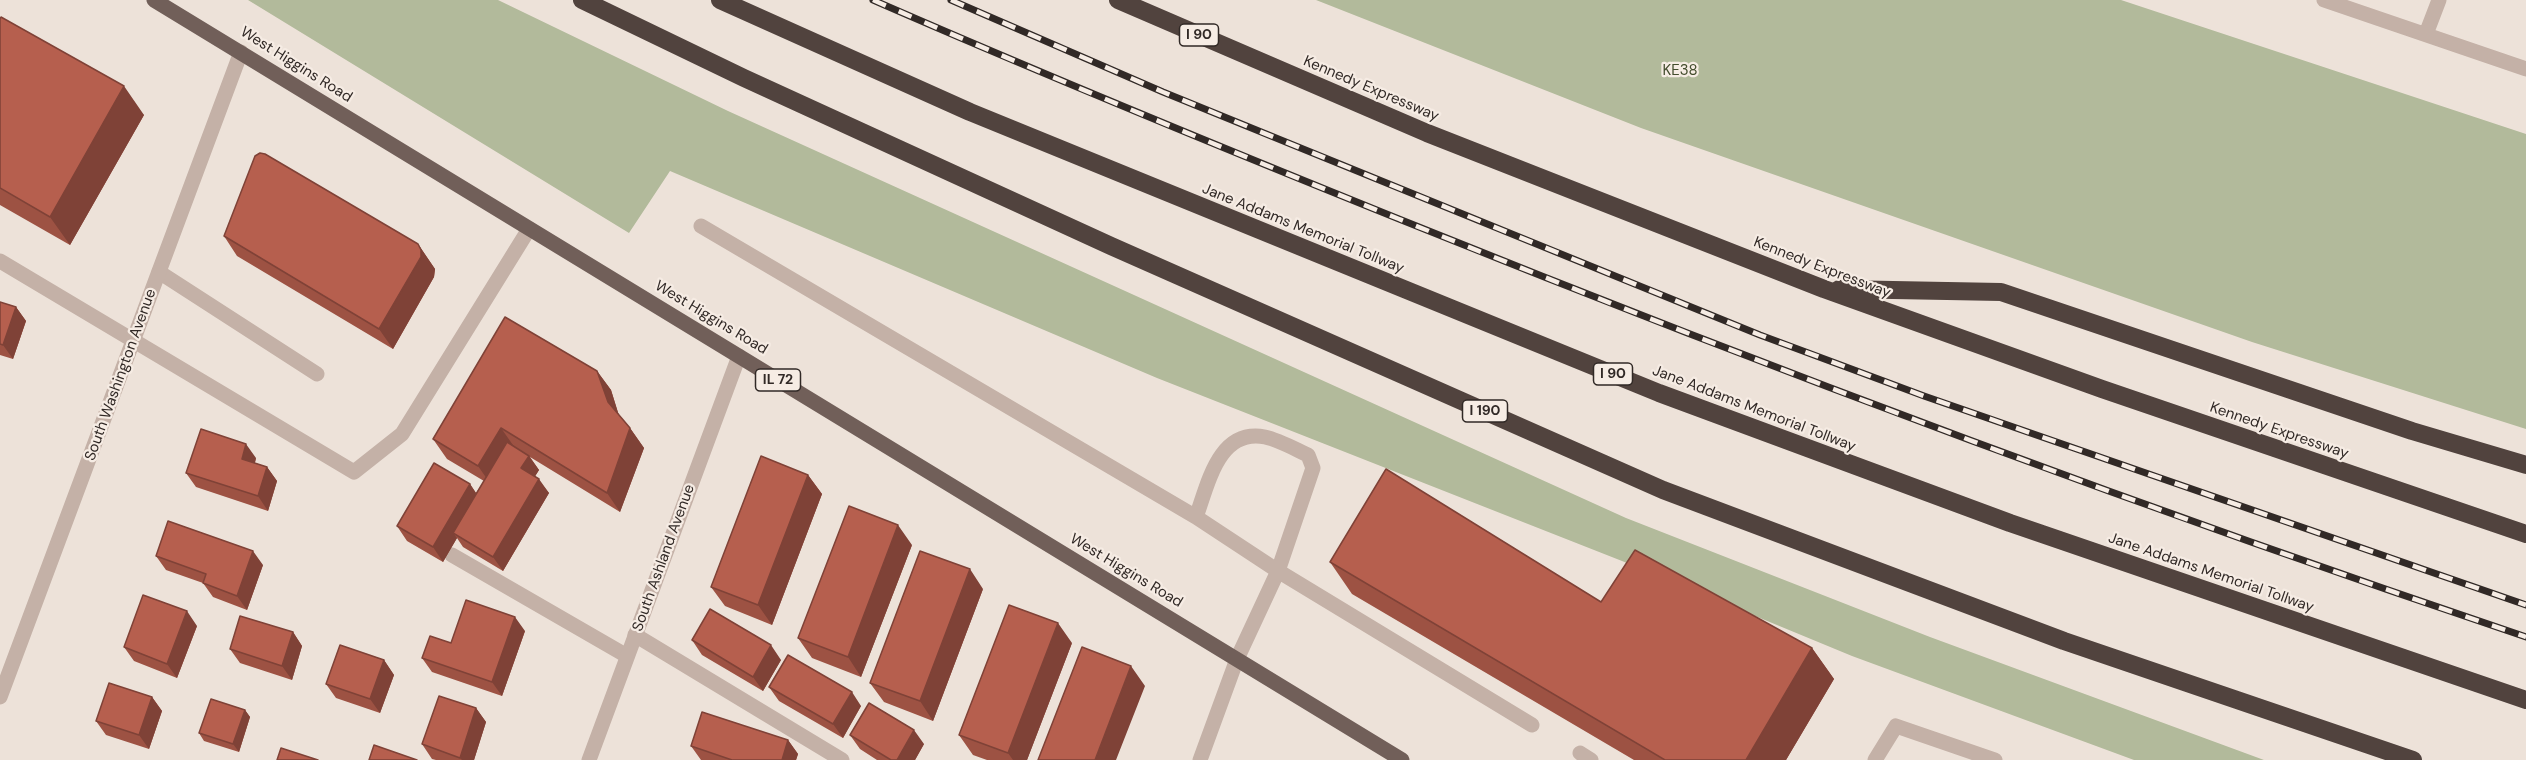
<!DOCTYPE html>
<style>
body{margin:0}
canvas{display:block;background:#ede2d9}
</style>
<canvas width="2526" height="760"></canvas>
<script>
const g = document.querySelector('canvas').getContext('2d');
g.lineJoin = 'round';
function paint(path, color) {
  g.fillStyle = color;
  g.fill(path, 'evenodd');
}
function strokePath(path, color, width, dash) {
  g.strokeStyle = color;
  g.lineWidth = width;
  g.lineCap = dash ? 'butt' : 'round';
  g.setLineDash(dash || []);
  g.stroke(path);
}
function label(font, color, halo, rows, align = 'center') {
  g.font = font + ' "DM Sans",sans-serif';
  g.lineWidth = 4.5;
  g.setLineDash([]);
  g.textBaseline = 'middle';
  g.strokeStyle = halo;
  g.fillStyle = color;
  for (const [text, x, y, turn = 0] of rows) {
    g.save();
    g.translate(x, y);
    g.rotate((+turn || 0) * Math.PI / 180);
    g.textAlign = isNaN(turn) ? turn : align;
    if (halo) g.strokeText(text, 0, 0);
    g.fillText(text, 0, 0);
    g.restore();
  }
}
const green = new Path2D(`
 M248,0H498L728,111L1626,518L1930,637L2264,760H2134L1852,656L1622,561L1157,378L670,171L629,233Z
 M1316,0H2121L2526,134V429L2252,342L1641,128Z`);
const service = new Path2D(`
 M701,226L1196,517L1278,571L1532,725
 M0,261L354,472L402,434L529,229
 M159,272L317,374
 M1196,517C1208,485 1218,428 1265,437C1279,440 1295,449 1308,455L1313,468L1278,571L1237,659
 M452,555L627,656
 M635,635L842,760
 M1580,753L1591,760
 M1875,760L1896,726L1995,760`);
const minor = new Path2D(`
 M2324,0L2526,69
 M2426,34L2439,0
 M0,697L241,52
 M589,760L739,356
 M1200,760L1237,659`);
const primary = new Path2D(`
 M154,0L1402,760`);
const motorway = new Path2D(`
 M582,0L744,78L1111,246L1663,490L2064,641L2413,760
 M720,0L970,112L1659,393L2010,523L2526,700
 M1118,0L1427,133L1824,289L2102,389L2526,534
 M1839,289L2001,292L2412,431L2526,465`);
const rail = new Path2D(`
 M873,0C1047,76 1223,148 1399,219C1771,369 2146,509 2526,637
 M951,0L1163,92L1760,335L1924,396L2526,605`);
const wall = new Path2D(`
 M0,19L144,115L70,245L0,205Z
 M224,236L418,244L435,269L434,277L393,349L237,256Z
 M0,302L16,307L26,321L13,359L0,355Z
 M597,371L611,390L619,416L630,428L644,448L620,512L530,457L539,470L535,476L549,493L503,571L463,547L457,538L443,562L407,541L397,526L470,484L476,493L484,481L447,459L433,439Z
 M256,458L255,463L267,467L277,481L268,511L196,487L186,473Z
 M808,475L822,494L772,625L725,606L711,587Z
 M912,545L861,677L812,658L798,638Z
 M156,556L263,565L247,610L213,597L203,583L166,570Z
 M1330,562L1601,602L1812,648L1834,679L1786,760H1634L1352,594Z
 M983,589L933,721L884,702L870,683Z
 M197,626L177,678L134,661L124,647Z
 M525,631L502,696L432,672L422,658L451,643Z
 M293,632L302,646L292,680L240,663L230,649Z
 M692,640L781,660L763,691L702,655Z
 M1072,643L1027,760H987L973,755L959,735Z
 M384,660L394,675L380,713L336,698L326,684Z
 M769,687L861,706L843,738L779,701Z
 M152,697L162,711L149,749L106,735L96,721Z
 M476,708L486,722L474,760H436L432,759L422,744Z
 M245,710L250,717L239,752L204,741L199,733Z
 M850,735L924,744L915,760H877L860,749Z
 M788,740L798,754L796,760H701L691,746Z`);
const shadedWall = new Path2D(`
 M124,86L144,115L70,245L50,217Z
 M418,244L435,269L434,277L393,349L379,329Z
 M16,307L26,321L13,359L3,345Z
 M597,371L611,390L621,422L608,402Z
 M501,428L515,448L492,486L478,466Z
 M630,428L644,448L620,512L607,493Z
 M246,444L256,458L252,473L242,459Z
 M529,456L539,470L531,483L521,468Z
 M267,467L277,481L268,511L258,496Z
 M808,475L822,494L772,625L758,605Z
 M539,479L549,493L503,571L493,557Z
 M470,484L480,499L453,533L457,538L443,562L433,547Z
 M898,525L912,545L861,677L848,657Z
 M253,551L263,565L247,610L237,596Z
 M970,569L983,589L933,721L920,701Z
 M187,611L197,626L177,678L167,664Z
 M515,617L525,631L502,696L492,682Z
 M1058,623L1072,643L1027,760H1013L1008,753Z
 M293,632L302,646L292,680L282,666Z
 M771,645L781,660L763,691L753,677Z
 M1812,648L1834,679L1786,760H1746Z
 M384,660L394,675L380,713L370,699Z
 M1131,666L1145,686L1116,760H1095Z
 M852,692L861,706L843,738L833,724Z
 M152,697L162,711L149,749L139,735Z
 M476,708L486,722L474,760H462L460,758Z
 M245,710L250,717L239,752L233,744Z
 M914,730L924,744L915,760H897Z
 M788,740L798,754L796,760H782Z`);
const building = new Path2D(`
 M1,17L124,86L50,217L0,188V19Z
 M260,153L265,154L418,244L421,250V257L379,329L224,236L255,156Z
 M0,302L16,307L3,345L0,344Z
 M505,317L597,371L608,402L630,428L607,493L501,428L478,466L433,439Z
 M201,429L246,444L242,459L267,467L258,496L186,473Z
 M507,442L529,456L521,468L539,479L493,557L453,533Z
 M761,456L808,475L758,605L711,587Z
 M434,463L470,484L433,547L397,526Z
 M1386,469L1601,602L1635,550L1812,648L1746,760H1665L1330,562Z
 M849,506L898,525L848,657L798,638Z
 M168,521L253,551L237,596L203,583L206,574L156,556Z
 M920,551L970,569L920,701L870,683Z
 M143,595L187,611L167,664L124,647Z
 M466,600L515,617L492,682L422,658L430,636L451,643Z
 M1009,605L1058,623L1008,753L959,735Z
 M710,609L771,645L753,677L692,640Z
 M240,616L293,632L282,666L230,649Z
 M340,645L384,660L370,699L326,684Z
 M1082,647L1131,666L1095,760H1038Z
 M788,655L852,692L833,724L769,687Z
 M109,683L152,697L139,735L96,721Z
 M439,696L476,708L460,758L422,744Z
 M211,699L245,710L233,744L199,733Z
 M869,703L914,730L897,760H891L850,735Z
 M702,712L788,740L782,760H732L691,746Z
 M374,745L417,760H369Z
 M281,748L318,760H277Z`);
const shields = [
 [1199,35,39],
 [1613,374,39],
 [778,380,45],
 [1485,411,45]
];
const shieldNames = [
 ["I 90",1199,35],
 ["I 90",1613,374],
 ["IL 72",778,380],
 ["I 190",1485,411]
];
const streetNames = [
 ["West Higgins Road",296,65,32],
 ["Kennedy Expressway",1371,89,23],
 ["Jane Addams Memorial Tollway",1303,229,22],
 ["Kennedy Expressway",1822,268,21],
 ["West Higgins Road",711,318,31],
 ["South Washington Avenue",121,375,-70],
 ["Jane Addams Memorial Tollway",1754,409,21],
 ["Kennedy Expressway",2279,431,19],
 ["South Ashland Avenue",664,558,-70],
 ["West Higgins Road",1126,571,31],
 ["Jane Addams Memorial Tollway",2211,573,19]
];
const parkNames = [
 ["KE38",1680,71]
];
paint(green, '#b2ba9b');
strokePath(service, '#c4b1a7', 15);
strokePath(minor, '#c4b1a7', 15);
strokePath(primary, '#715f59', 15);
strokePath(motorway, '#51433e', 18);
strokePath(rail, '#312926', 7);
strokePath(rail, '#f6ece4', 4.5, [14]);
paint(wall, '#9d5243');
paint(shadedWall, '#7f4237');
paint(building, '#b65f4e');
strokePath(building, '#7f4237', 1.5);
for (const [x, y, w] of shields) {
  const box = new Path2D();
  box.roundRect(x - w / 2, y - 11, w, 22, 4.5);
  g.fillStyle = '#f6ece4';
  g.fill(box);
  strokePath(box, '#312926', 1.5);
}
label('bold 14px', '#312926', null, shieldNames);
label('15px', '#312926', '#f6ece4', streetNames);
label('15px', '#434c2d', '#f6ece4', parkNames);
</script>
